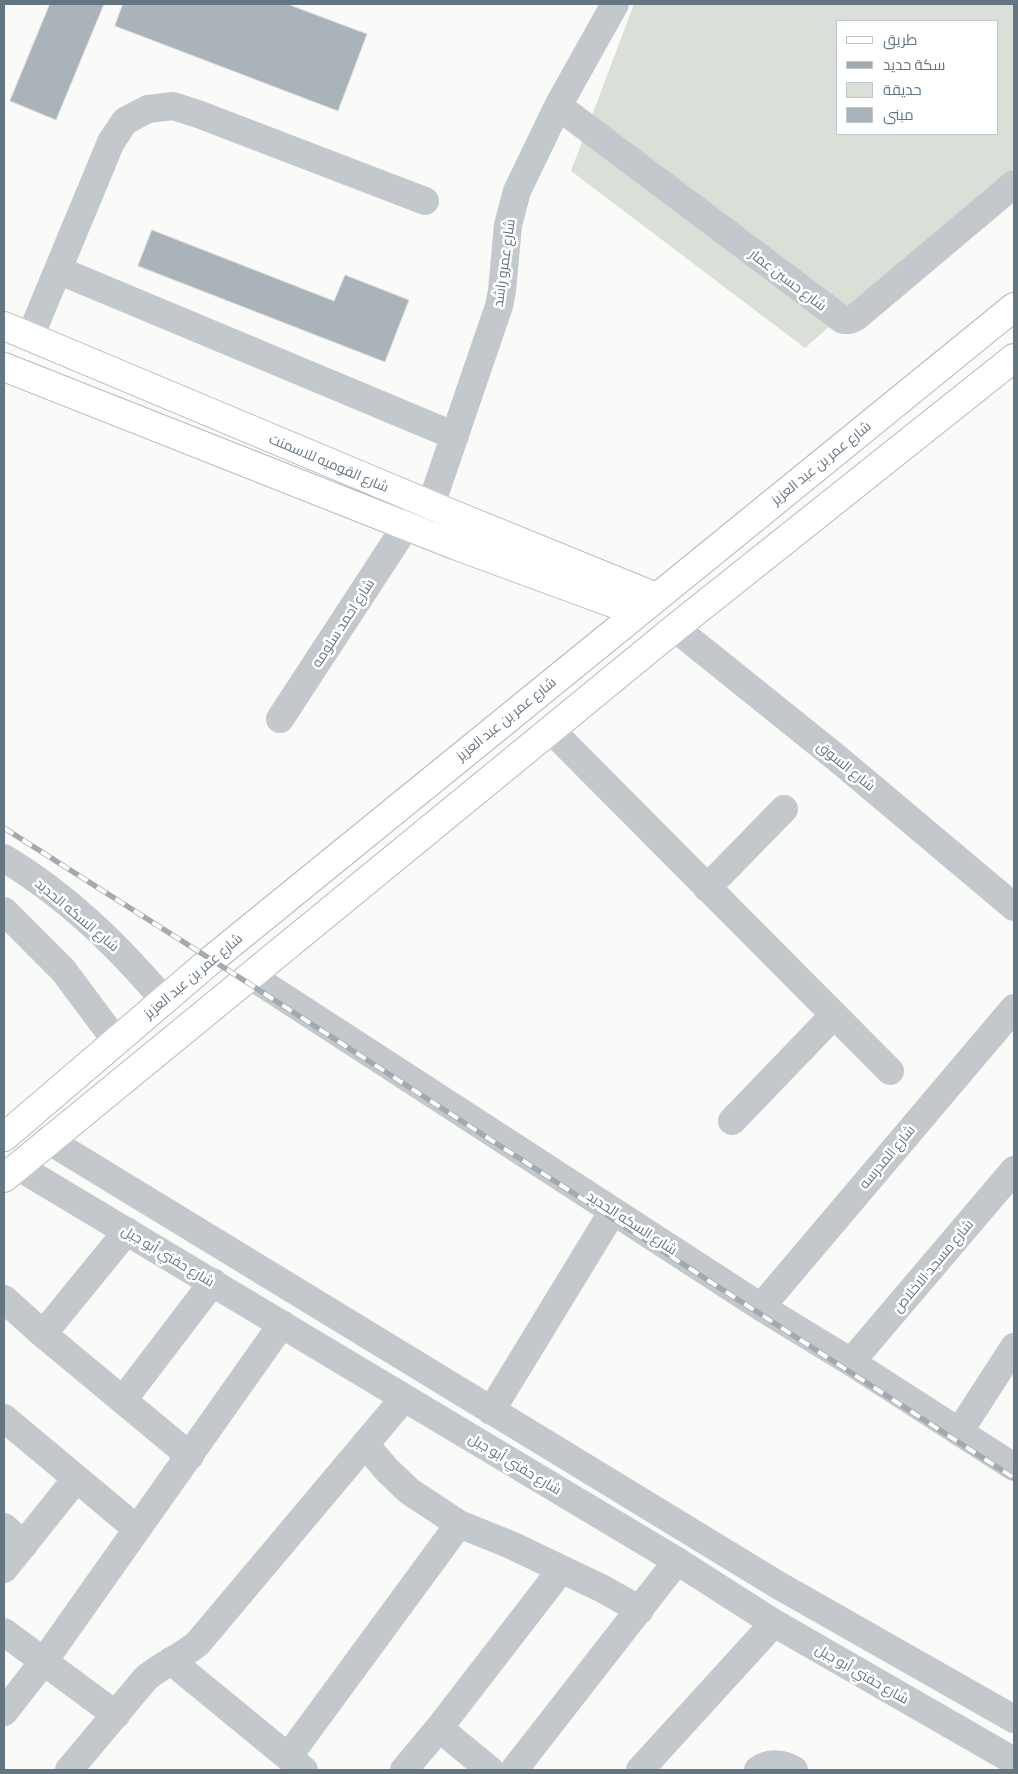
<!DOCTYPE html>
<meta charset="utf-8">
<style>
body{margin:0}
#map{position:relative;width:1018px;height:1774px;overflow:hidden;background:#fafaf8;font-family:Barlow,Cairo,sans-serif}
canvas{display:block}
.frame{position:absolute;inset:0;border:5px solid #657683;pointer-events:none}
.legend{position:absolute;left:836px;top:20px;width:162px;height:115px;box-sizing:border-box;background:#fff;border:1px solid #c1c8cd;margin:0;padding:6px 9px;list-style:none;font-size:15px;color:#657683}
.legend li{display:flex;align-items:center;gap:10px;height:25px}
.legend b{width:25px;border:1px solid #c1c8cd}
</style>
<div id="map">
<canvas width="1018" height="1774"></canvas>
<div class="frame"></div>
<ul class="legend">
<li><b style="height:6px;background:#fff"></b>طريق</li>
<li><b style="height:6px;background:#a2aab0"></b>سكة حديد</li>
<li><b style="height:14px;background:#dadfd7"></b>حديقة</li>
<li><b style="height:14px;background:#aab3b9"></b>مبنى</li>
</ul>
</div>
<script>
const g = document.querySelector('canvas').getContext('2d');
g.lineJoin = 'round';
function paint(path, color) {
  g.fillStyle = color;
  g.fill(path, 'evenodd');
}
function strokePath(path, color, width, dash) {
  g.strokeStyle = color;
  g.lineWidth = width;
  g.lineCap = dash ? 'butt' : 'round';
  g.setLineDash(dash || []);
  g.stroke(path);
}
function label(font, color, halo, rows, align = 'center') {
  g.font = font + ' Barlow,Cairo,sans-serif';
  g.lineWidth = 5;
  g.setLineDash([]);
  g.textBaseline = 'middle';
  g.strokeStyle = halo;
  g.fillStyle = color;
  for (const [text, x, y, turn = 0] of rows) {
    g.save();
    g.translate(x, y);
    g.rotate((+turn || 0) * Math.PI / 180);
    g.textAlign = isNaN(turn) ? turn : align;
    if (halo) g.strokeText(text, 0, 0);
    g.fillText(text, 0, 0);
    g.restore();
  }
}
const green = new Path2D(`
 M634,4H1014V168L958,214L805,348L571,171ZM837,21H997V134H837Z`);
const building = new Path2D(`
 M50,4H104L56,120L10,101Z
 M123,4H287L367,34L338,111L115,26Z
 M152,230L334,301L345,275L409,300L385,362L138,266Z`);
const minor = new Path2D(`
 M558,106L843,320H850L856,317L1014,184
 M58,270L455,436
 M30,337L111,142L125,121L148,109L173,106L198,114L425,201
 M675,628L838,759L1014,907
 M280,719L406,526L418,516L435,493L499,306L502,291L508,225L517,191L558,106L615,4
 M551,730L890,1071
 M4,858C67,896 116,944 164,1000
 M707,888L784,809
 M4,911L63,970L116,1041
 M251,976L761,1307L851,1362L1014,1467
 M732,1121L834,1015
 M48,1140L778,1585L1014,1719
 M17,1166L677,1561L774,1623L1014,1761
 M4,1299L43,1334L190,1456
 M761,1307L1014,1008
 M43,1334L127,1231
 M851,1362L1014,1170
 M123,1400L213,1282
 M491,1411L613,1211
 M4,1418L137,1529
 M959,1432L1014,1347
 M365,1444L387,1470L409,1491L459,1524L511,1545L603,1589L640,1610
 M4,1527L24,1545
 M4,1569L76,1479
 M4,1632L116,1715
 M171,1661L304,1770
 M4,1712L44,1661L282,1324
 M439,1728L490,1770
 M288,1757L459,1524
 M69,1770L146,1678C163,1664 182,1657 198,1643L404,1398
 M404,1770L439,1728L561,1570
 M514,1770L677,1561
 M640,1770L774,1623
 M758,1770C768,1762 784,1763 794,1770`);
const major = new Path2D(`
 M4,326L445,511L656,597
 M4,367L457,546L637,612
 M4,1137L211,960L1014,307
 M4,1178L675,628L1014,358`);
const rail = new Path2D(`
 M4,828L245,981L1014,1478`);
const streetNames = [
 ["شارع عمرو راشد",504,263,-82],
 ["شارع حسين عمار",788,280,37],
 ["شارع القوميه للاسمنت",329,463,23],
 ["شارع عمر بن عبد العزيز",821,463,-39],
 ["شارع احمد سلومه",343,623,-57],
 ["شارع عمر بن عبد العزيز",506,719,-39],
 ["شارع السوق",846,766,39],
 ["شارع السكه الحديد",77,915,40],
 ["شارع عمر بن عبد العزيز",193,976,-40],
 ["شارع المدرسه",887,1157,-50],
 ["شارع السكه الحديد",632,1223,33],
 ["شارع حفني أبو جبل",168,1256,31],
 ["شارع مسجد الاخلاص",933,1266,-50],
 ["شارع حفني أبو جبل",515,1464,31],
 ["شارع حفني أبو جبل",862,1674,30]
];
paint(green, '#dadfd7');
paint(building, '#aab3b9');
strokePath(building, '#dcdcda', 1);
strokePath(major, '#b5babe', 30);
strokePath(minor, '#c3c8cc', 28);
strokePath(major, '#fff', 28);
strokePath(rail, '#a2aab0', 5.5);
strokePath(rail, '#fff', 4, [11]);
label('14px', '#657683', '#fff', streetNames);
</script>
